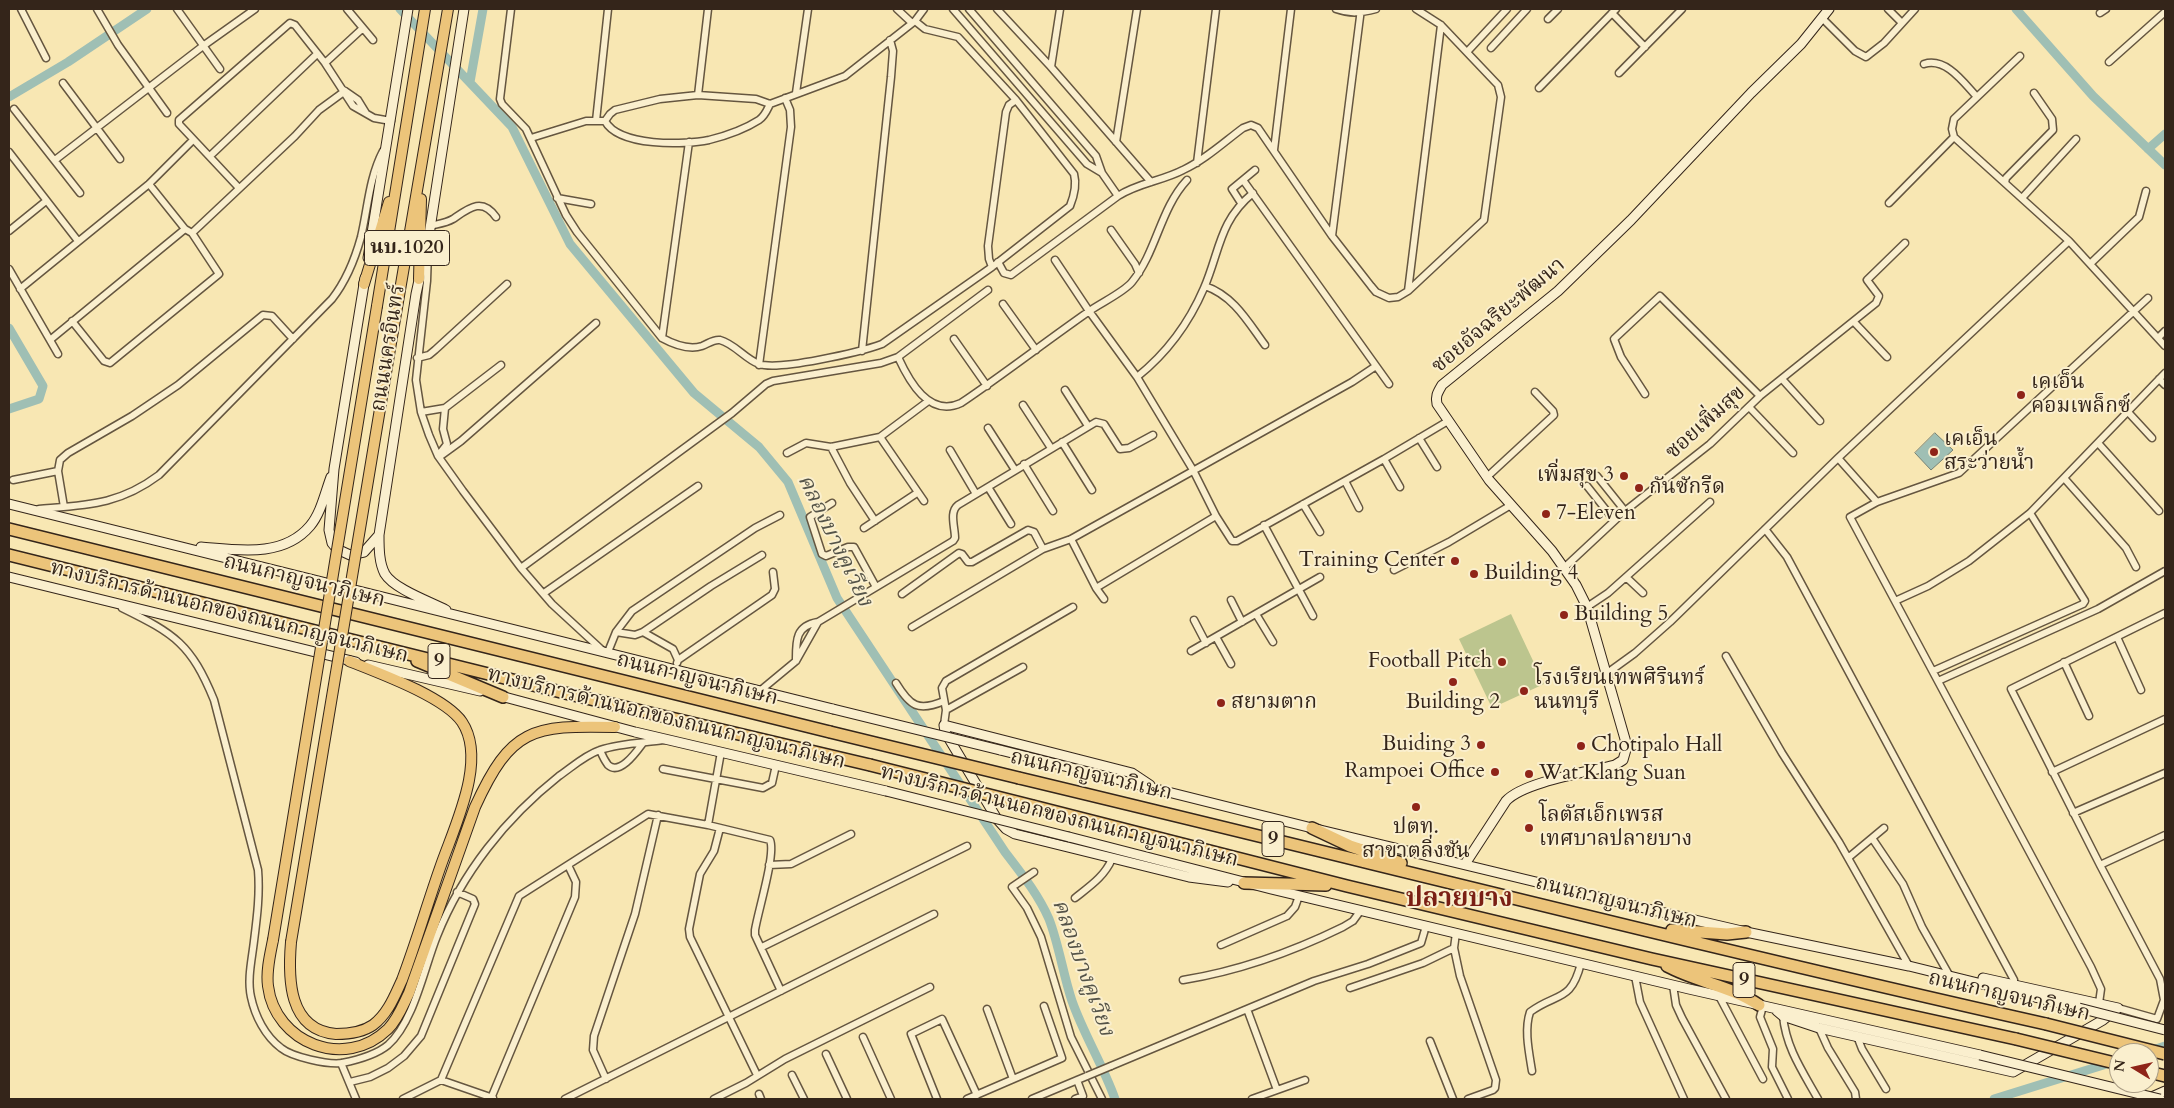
<!DOCTYPE html>
<meta charset="utf-8">
<style>
body{margin:0}
#map{position:relative;width:2174px;height:1108px;overflow:hidden;background:#f8e7b3;font-family:Cardo,serif}
canvas{display:block}
.frame{position:absolute;inset:0;border:10px solid #34251a;pointer-events:none}
.north{position:absolute;left:2109px;top:1043px;width:50px;height:50px;box-sizing:border-box;background:#faefce;border:1px solid #ab9e86;border-radius:50%;rotate:279deg;font-size:14px;font-weight:700;line-height:20px;text-align:center;color:#34251a}
.north::after{content:'';display:block;margin:auto;width:18px;height:22px;background:#8f2418;clip-path:polygon(50% 0,100% 100%,50% 72%,0 100%)}
</style>
<div id="map">
<canvas width="2174" height="1108"></canvas>
<div class="frame"></div>
<div class="north">N</div>
</div>
<script>
const g = document.querySelector('canvas').getContext('2d');
g.lineJoin = 'round';
function paint(path, color) {
  g.fillStyle = color;
  g.fill(path, 'evenodd');
}
function strokePath(path, color, width, dash) {
  g.strokeStyle = color;
  g.lineWidth = width;
  g.lineCap = dash ? 'butt' : 'round';
  g.setLineDash(dash || []);
  g.stroke(path);
}
function label(font, color, halo, rows, align = 'center') {
  g.font = font + ' Cardo,"Noto Serif Thai",serif';
  g.lineWidth = 4;
  g.setLineDash([]);
  g.textBaseline = 'middle';
  g.strokeStyle = halo;
  g.fillStyle = color;
  for (const [text, x, y, turn = 0] of rows) {
    g.save();
    g.translate(x, y);
    g.rotate((+turn || 0) * Math.PI / 180);
    g.textAlign = isNaN(turn) ? turn : align;
    if (halo) g.strokeText(text, 0, 0);
    g.fillText(text, 0, 0);
    g.restore();
  }
}
const green = new Path2D(`
 M1511,614L1544,684L1492,708L1459,639Z`);
const water = new Path2D(`
 M1935,433L1953,450L1931,470L1915,453Z`);
const canal = new Path2D(`
 M400,9L512,127L570,244L694,393L759,447L788,482L837,598L1005,852C1021,873 1038,894 1049,919C1059,945 1063,974 1072,1001C1084,1035 1103,1065 1115,1099
 M2016,9L2093,96L2165,165
 M470,82L483,9
 M9,97L68,62L147,9
 M2148,149L2165,134
 M9,328L43,386L39,399L9,409
 M2150,1051L2165,1046
 M1994,1099L2113,1062`);
const street = new Path2D(`
 M21,9L46,58
 M97,9L118,45L167,113
 M177,9L220,69
 M347,9L373,40
 M511,9L500,99L502,104L526,129L566,215L577,232L662,338C673,344 689,350 702,346C708,344 713,339 720,340C735,344 745,359 759,364C779,371 860,352 882,344L992,267L1070,206C1074,196 1077,185 1074,174L1016,100L958,37L925,29L915,21
 M897,9L912,23
 M953,9L1087,164L1102,173
 M969,9L1096,156L1102,173L1118,196L1011,275L1004,273L998,262
 M997,9L1051,67L1151,182
 M1336,9C1350,14 1361,13 1376,9
 M1888,9L1902,23
 M1612,13L1645,47
 M2100,13L2106,9
 M1548,19L1558,9
 M1823,19L1855,51L1866,57L1884,43L1915,9
 M1491,48L1527,9
 M1467,52L1507,9
 M2020,56L1954,119L1952,129L1954,137L2069,241L2165,346
 M2109,62L2165,12
 M325,63L363,28
 M1924,64C1946,57 1964,83 1977,97
 M1051,67L1060,9
 M1619,73L1682,9
 M63,83L120,159
 M1539,88L1616,9
 M345,91L358,100L366,113
 M796,93L808,9
 M698,95L708,9
 M14,109L80,193
 M596,121L608,9
 M605,121C619,147 685,145 709,140C725,136 745,129 759,120C765,116 767,110 770,104
 M531,138L586,121H605L610,114L615,110L660,99L698,95L756,99L770,104L845,76L915,21L924,9
 M1116,142L1137,9
 M1274,150L1291,9
 M9,152L78,241
 M210,156L317,54
 M55,160L203,46L255,9
 M1197,163L1216,9
 M1243,180L1389,384
 M2005,183L2006,178L2053,130L2052,119L2034,93
 M239,188L179,124V120L290,23L295,25L325,63L353,106L374,118L391,121
 M1118,196C1138,183 1162,181 1183,170C1205,160 1224,142 1243,128L1251,125L1258,128L1332,236L1371,286L1376,292L1389,298L1398,297L1408,291L1484,220L1501,97L1498,85L1441,25L1416,9
 M557,198L591,204
 M2022,198L2076,139
 M1241,203L1232,189L1255,170
 M1889,203L1954,137
 M430,226C438,224 446,223 453,219C469,208 482,197 496,217
 M1111,230L1135,264L1139,273
 M9,231L46,201
 M192,233L295,136L319,110L345,91
 M1332,236L1361,9
 M428,252L427,281L416,380L421,412L429,435L438,456L463,491L521,568L552,604L603,651
 M1055,260L1089,311L1137,377L1193,470L1216,516L1232,541H1237L1384,459L1448,421
 M2090,264L2139,217L2146,191
 M992,267L989,259L988,246L1006,112L1009,105L1016,100
 M9,269L58,354
 M1205,286C1234,296 1248,322 1265,345
 M20,289L149,184L193,140
 M1408,291L1441,25
 M1003,304L1036,350
 M72,321L104,361L110,363L219,274L192,233L185,229L149,184
 M1854,322L1887,357
 M662,338L689,142
 M2158,338L2165,331
 M954,339L987,386
 M50,340L185,229
 M862,351L891,77L893,51L890,40
 M898,357L988,290
 M417,358L429,355L435,350L507,284
 M759,365L791,127L790,110L785,98
 M1137,377C1167,353 1189,323 1204,288C1220,251 1219,221 1253,193
 M1782,379L1820,421
 M2159,379L2165,385
 M1065,390L1088,426
 M1645,394L1621,357L1614,339L1660,296L1760,396
 M1023,405L1051,448
 M1750,408L1793,453
 M421,412L445,408L501,365
 M2128,412L2152,438
 M988,428L1015,470
 M880,437L924,501
 M1419,438L1437,467
 M1062,442L1092,490
 M2098,443L2159,511
 M831,447L850,483L875,521
 M950,450L976,494
 M440,453L447,444L443,429L445,408
 M787,453L806,443L831,447L880,437L927,402
 M439,457L461,441L596,323
 M1838,458L1877,502
 M1384,459L1400,487
 M1024,464L1053,511
 M1597,476L1625,511
 M1487,477L1554,415L1553,411L1535,392
 M2064,478L2126,548L2136,567
 M13,480L58,471
 M1345,481L1359,508
 M1587,486L1614,520
 M988,487L1011,524
 M832,503L810,517L822,554L826,556L848,547H854L876,587
 M1303,504L1320,532
 M64,507L58,471L60,460L68,453L132,416L178,385L263,315L272,316L293,339
 M39,509C87,505 119,505 159,475L332,299C346,281 355,259 361,237C368,207 369,178 383,151
 M1264,525L1313,616
 M864,528L917,493
 M1765,529L1787,557L2014,980V985
 M1071,539L1096,588L1104,599
 M1565,567L1625,511L1710,444L1760,396L1876,303L1879,296L1867,280L1905,243
 M521,568L732,413L766,384L773,381L881,363L898,357C909,381 929,418 961,403C1004,374 1045,342 1088,312C1100,303 1123,293 1132,282C1157,251 1160,209 1187,180
 M1394,570L1449,542L1511,505
 M1626,577L1643,593
 M1096,588L1216,516
 M544,593L698,486
 M902,594L959,553L962,554L968,562H972L1028,530L1034,532L1043,549
 M1231,600L1242,622
 M1895,601L1928,586L1969,561L2030,513L2165,373
 M1587,607L1608,593L1710,502
 M122,608C175,634 191,644 214,700L258,870C260,894 257,917 254,941C252,959 247,979 251,997C255,1016 265,1036 281,1048C292,1057 328,1065 342,1063C357,1060 376,1055 388,1045C414,1022 424,968 437,936C462,873 506,818 559,776C572,767 585,755 600,750C621,743 643,743 664,740
 M1256,614L1273,642
 M1194,620L1206,643
 M912,627L1043,549L1071,539L1352,382L1376,366
 M616,632L635,635L643,632L711,586L762,555
 M643,632L673,649L678,660L677,663
 M1216,637L1231,664
 M2117,637L2141,690
 M1191,651L1320,577
 M608,652L616,632L632,611L755,528L780,515
 M1726,656L1782,753L1839,842L1909,966
 M678,660L772,595L775,589L773,572
 M796,661C796,641 795,626 818,622
 M2064,662L2089,716
 M1933,671L2083,604L2085,601L2030,513
 M1606,674L1635,653L1670,622L1838,458L2069,241
 M1938,681L2098,609L2165,571
 M896,683C910,706 918,712 944,701
 M761,690L796,661L818,622L953,541L955,538C955,527 949,512 958,505L1096,422L1104,424L1120,449L1129,448L1153,435
 M946,710L1023,667
 M944,725L946,710L942,688L946,681L1073,607
 M600,750C602,755 605,761 608,765C620,776 637,751 643,743
 M663,769L763,788L772,783L776,765
 M2052,772L2165,719
 M2073,813L2165,773
 M708,825L721,752
 M720,828L714,851L700,874L689,929L690,937L757,1075
 M1872,838L1903,884L1922,927L1948,973
 M1848,858L1884,828
 M769,865L791,864L851,834
 M2100,865L2165,835
 M1034,872L1012,887L1027,908L1041,937L1071,1037L1102,1099
 M1075,898C1090,886 1104,877 1112,859
 M1456,933L1454,948L1460,976L1496,1080L1495,1088L1493,1090L1468,1099
 M1221,945L1287,916L1295,907L1299,896
 M762,947L967,846
 M1635,976L1640,1002L1684,1099
 M1183,980C1239,971 1292,952 1343,927L1353,921L1361,910
 M1673,985L1676,1005L1682,1018L1726,1099
 M1350,988L1423,963L1454,948
 M1719,996L1763,1079
 M2099,1003L2101,989L2091,967L1850,517L1877,502L1959,473L2148,298
 M1763,1006L1760,1017L1773,1049L1772,1067L1788,1099
 M2118,1008L2157,1019L2164,1000L2160,979L2100,865L2011,689L2165,613
 M987,1009L1013,1079
 M1247,1009L1277,1090
 M1783,1016C1786,1048 1803,1072 1818,1099
 M1819,1028L1828,1048L1855,1092L1856,1099
 M1857,1036L1862,1049L1886,1089
 M863,1037L891,1099
 M1430,1041L1453,1099
 M826,1054L847,1099
 M341,1063L356,1099
 M1111,1066L1314,981L1368,964L1421,943L1426,926
 M1532,1071C1529,1052 1524,1030 1530,1012C1557,992 1571,1003 1581,963
 M792,1075L804,1099
 M606,1079L593,1050L594,1036L635,914L658,815
 M441,1080L493,1098
 M350,1082L370,1077L388,1068L404,1056L421,1036L475,904L473,899L457,892
 M759,1094L761,1099
 M492,1096L575,897L576,882L568,865
 M403,1099L441,1080L519,896L648,814L708,825L770,840C776,854 758,911 755,930V935L781,991
 M565,1099L934,914
 M714,1099L746,1083L785,1059L930,987
 M937,1099L911,1034L942,1019L977,1095
 M967,1099L1062,1058L1044,1006
 M1032,1099L1087,1076
 M1075,1099L1083,1096L1077,1080
 M1252,1099L1305,1080`);
const secondary = new Path2D(`
 M368,258L408,9
 M365,278L334,469L329,530L332,543L337,549L350,555L364,552L379,535
 M9,504L833,709
 M201,547C238,550 283,558 310,526C321,513 325,493 331,477
 M9,577L356,662
 M446,610C431,602 394,589 385,574C379,563 379,548 379,535L416,294L429,235L464,9
 M368,665L480,691
 M497,695L635,732L886,791
 M1000,750L1312,828L1644,908L1746,932L1909,966L2079,1008
 M1150,785L1132,773L944,725L945,732L997,819L1006,829L1015,834L1189,877L1228,882
 M1069,837L1271,889L1689,989L1980,1055
 M1465,864L1506,801C1523,782 1588,772 1615,765L1623,760L1627,746L1587,607L1576,585L1552,551L1489,480L1437,404C1435,396 1438,392 1442,385L1558,291L1631,220L1751,93L1801,44L1829,9
 M1777,1011L1783,1016L1819,1028L2013,1072L2103,1020L2118,1008L1983,978
 M2147,1099L2165,1091`);
const primary = new Path2D(`
 M419,279L421,199
 M364,284L389,202
 M377,306L425,9
 M393,331L448,9
 M273,940C270,955 266,971 268,986C275,1043 345,1071 388,1029C398,1019 403,1005 409,993L475,807C511,728 532,725 615,727
 M291,942C288,978 288,1030 336,1034C349,1034 363,1032 373,1025C388,1014 395,995 402,980C416,943 427,905 440,868C453,829 488,761 462,722C445,697 379,673 349,661`);
const highway = new Path2D(`
 M9,529L830,732
 M9,555L565,693L870,765
 M417,661L503,697
 M1019,778C1362,860 1703,947 2046,1024
 M1033,806L1347,886L1652,959L2016,1039
 M1312,828L1350,846L1401,863
 M1244,883L1326,885
 M1672,930L1727,934L1746,932
 M1667,966C1697,982 1731,986 1759,1005
 M2149,1072L2165,1076`);
const streetBridge = new Path2D(`
 M1087,1076L1111,1066`);
const secondaryBridge = new Path2D(`
 M833,709L1000,750
 M886,791L1069,837
 M2079,1008L2165,1030
 M1980,1055L2160,1099`);
const primaryBridge = new Path2D(`
 M273,940L377,306
 M291,942L393,331`);
const highwayBridge = new Path2D(`
 M830,732L1019,778
 M870,765L1033,806
 M2046,1024L2165,1054
 M2016,1039L2119,1064`);
const markers = [
 [2021,395,5,"#8f2418"],
 [1934,452,5,"#8f2418"],
 [1624,476,5,"#8f2418"],
 [1639,488,5,"#8f2418"],
 [1546,514,5,"#8f2418"],
 [1455,561,5,"#8f2418"],
 [1474,574,5,"#8f2418"],
 [1564,615,5,"#8f2418"],
 [1502,662,5,"#8f2418"],
 [1453,682,5,"#8f2418"],
 [1524,691,5,"#8f2418"],
 [1221,703,5,"#8f2418"],
 [1481,745,5,"#8f2418"],
 [1581,746,5,"#8f2418"],
 [1495,772,5,"#8f2418"],
 [1529,774,5,"#8f2418"],
 [1416,807,5,"#8f2418"],
 [1529,828,5,"#8f2418"]
];
const shields = [
 [407,248,85],
 [439,661,22],
 [1273,839,22],
 [1744,980,22]
];
const shieldNames = [
 ["นบ.1020",407,248],
 ["9",439,661],
 ["9",1273,839],
 ["9",1744,980]
];
const streetNames = [
 ["ซอยอัจฉริยะพัฒนา",1499,316,-40],
 ["ถนนนครอินทร์",389,348,-81],
 ["ซอยเพิ่มสุข",1706,423,-42],
 ["ถนนกาญจนาภิเษก",304,582,14],
 ["ทางบริการด้านนอกของถนนกาญจนาภิเษก",229,613,14],
 ["ถนนกาญจนาภิเษก",697,680,14],
 ["ทางบริการด้านนอกของถนนกาญจนาภิเษก",666,719,14],
 ["ถนนกาญจนาภิเษก",1091,776,13],
 ["ทางบริการด้านนอกของถนนกาญจนาภิเษก",1059,817,14],
 ["ถนนกาญจนาภิเษก",1616,903,14],
 ["ถนนกาญจนาภิเษก",2009,997,13]
];
const poiNames = [
 ["เคเอ็น",2031,383],
 ["คอมเพล็กซ์",2031,407],
 ["เคเอ็น",1944,440],
 ["สระว่ายน้ำ",1944,464],
 ["เพิ่มสุข 3",1614,476,"right"],
 ["กันซักรีด",1649,488],
 ["7-Eleven",1556,514],
 ["Training Center",1445,561,"right"],
 ["Building 4",1484,574],
 ["Building 5",1574,615],
 ["Football Pitch",1492,662,"right"],
 ["โรงเรียนเทพศิรินทร์",1534,679],
 ["นนทบุรี",1534,703],
 ["สยามตาก",1231,703],
 ["Building 2",1453,703,"center"],
 ["Buiding 3",1471,745,"right"],
 ["Chotipalo Hall",1591,746],
 ["Rampoei Office",1485,772,"right"],
 ["Wat Klang Suan",1539,774],
 ["โลตัสเอ็กเพรส",1539,816],
 ["เทศบาลปลายบาง",1539,840],
 ["ปตท.",1416,828,"center"],
 ["สาขาตลิ่งชัน",1416,852,"center"]
];
const waterNames = [
 ["คลองบางคูเวียง",834,541,64],
 ["คลองบางคูเวียง",1082,968,70]
];
const districtNames = [
 ["ปลายบาง",1459,900]
];
paint(green, '#bcc58e');
paint(water, '#9fbfb4');
strokePath(water, '#748176', 1);
strokePath(canal, '#9fbfb4', 9);
strokePath(street, '#655640', 9);
strokePath(secondary, '#34251a', 11);
strokePath(primary, '#34251a', 12);
strokePath(highway, '#34251a', 14);
strokePath(street, '#faefce', 6);
strokePath(secondary, '#faefce', 9);
strokePath(primary, '#ecc47a', 10);
strokePath(highway, '#ecc47a', 11);
strokePath(streetBridge, '#655640', 9, []);
strokePath(secondaryBridge, '#34251a', 11, []);
strokePath(primaryBridge, '#34251a', 12, []);
strokePath(highwayBridge, '#34251a', 14, []);
strokePath(streetBridge, '#faefce', 6);
strokePath(secondaryBridge, '#faefce', 9);
strokePath(primaryBridge, '#ecc47a', 10);
strokePath(highwayBridge, '#ecc47a', 11);
for (const [x, y, r, color] of markers) {
  const dot = new Path2D();
  dot.arc(x, y, r, 0, 2 * Math.PI);
  g.fillStyle = color;
  g.fill(dot);
  strokePath(dot, '#faefce', 2);
}
for (const [x, y, w] of shields) {
  const box = new Path2D();
  box.roundRect(x - w / 2, y - 17.5, w, 35, 4);
  g.fillStyle = '#faefce';
  g.fill(box);
  strokePath(box, '#34251a', 1);
}
label('bold 20px', '#34251a', null, shieldNames);
label('21px', '#34251a', '#faefce', streetNames);
label('21px', '#34251a', '#faefce', poiNames, 'left');
label('italic 22px', '#545348', '#faefce', waterNames);
label('bold 26px', '#7a1f14', '#faefce', districtNames);
</script>
